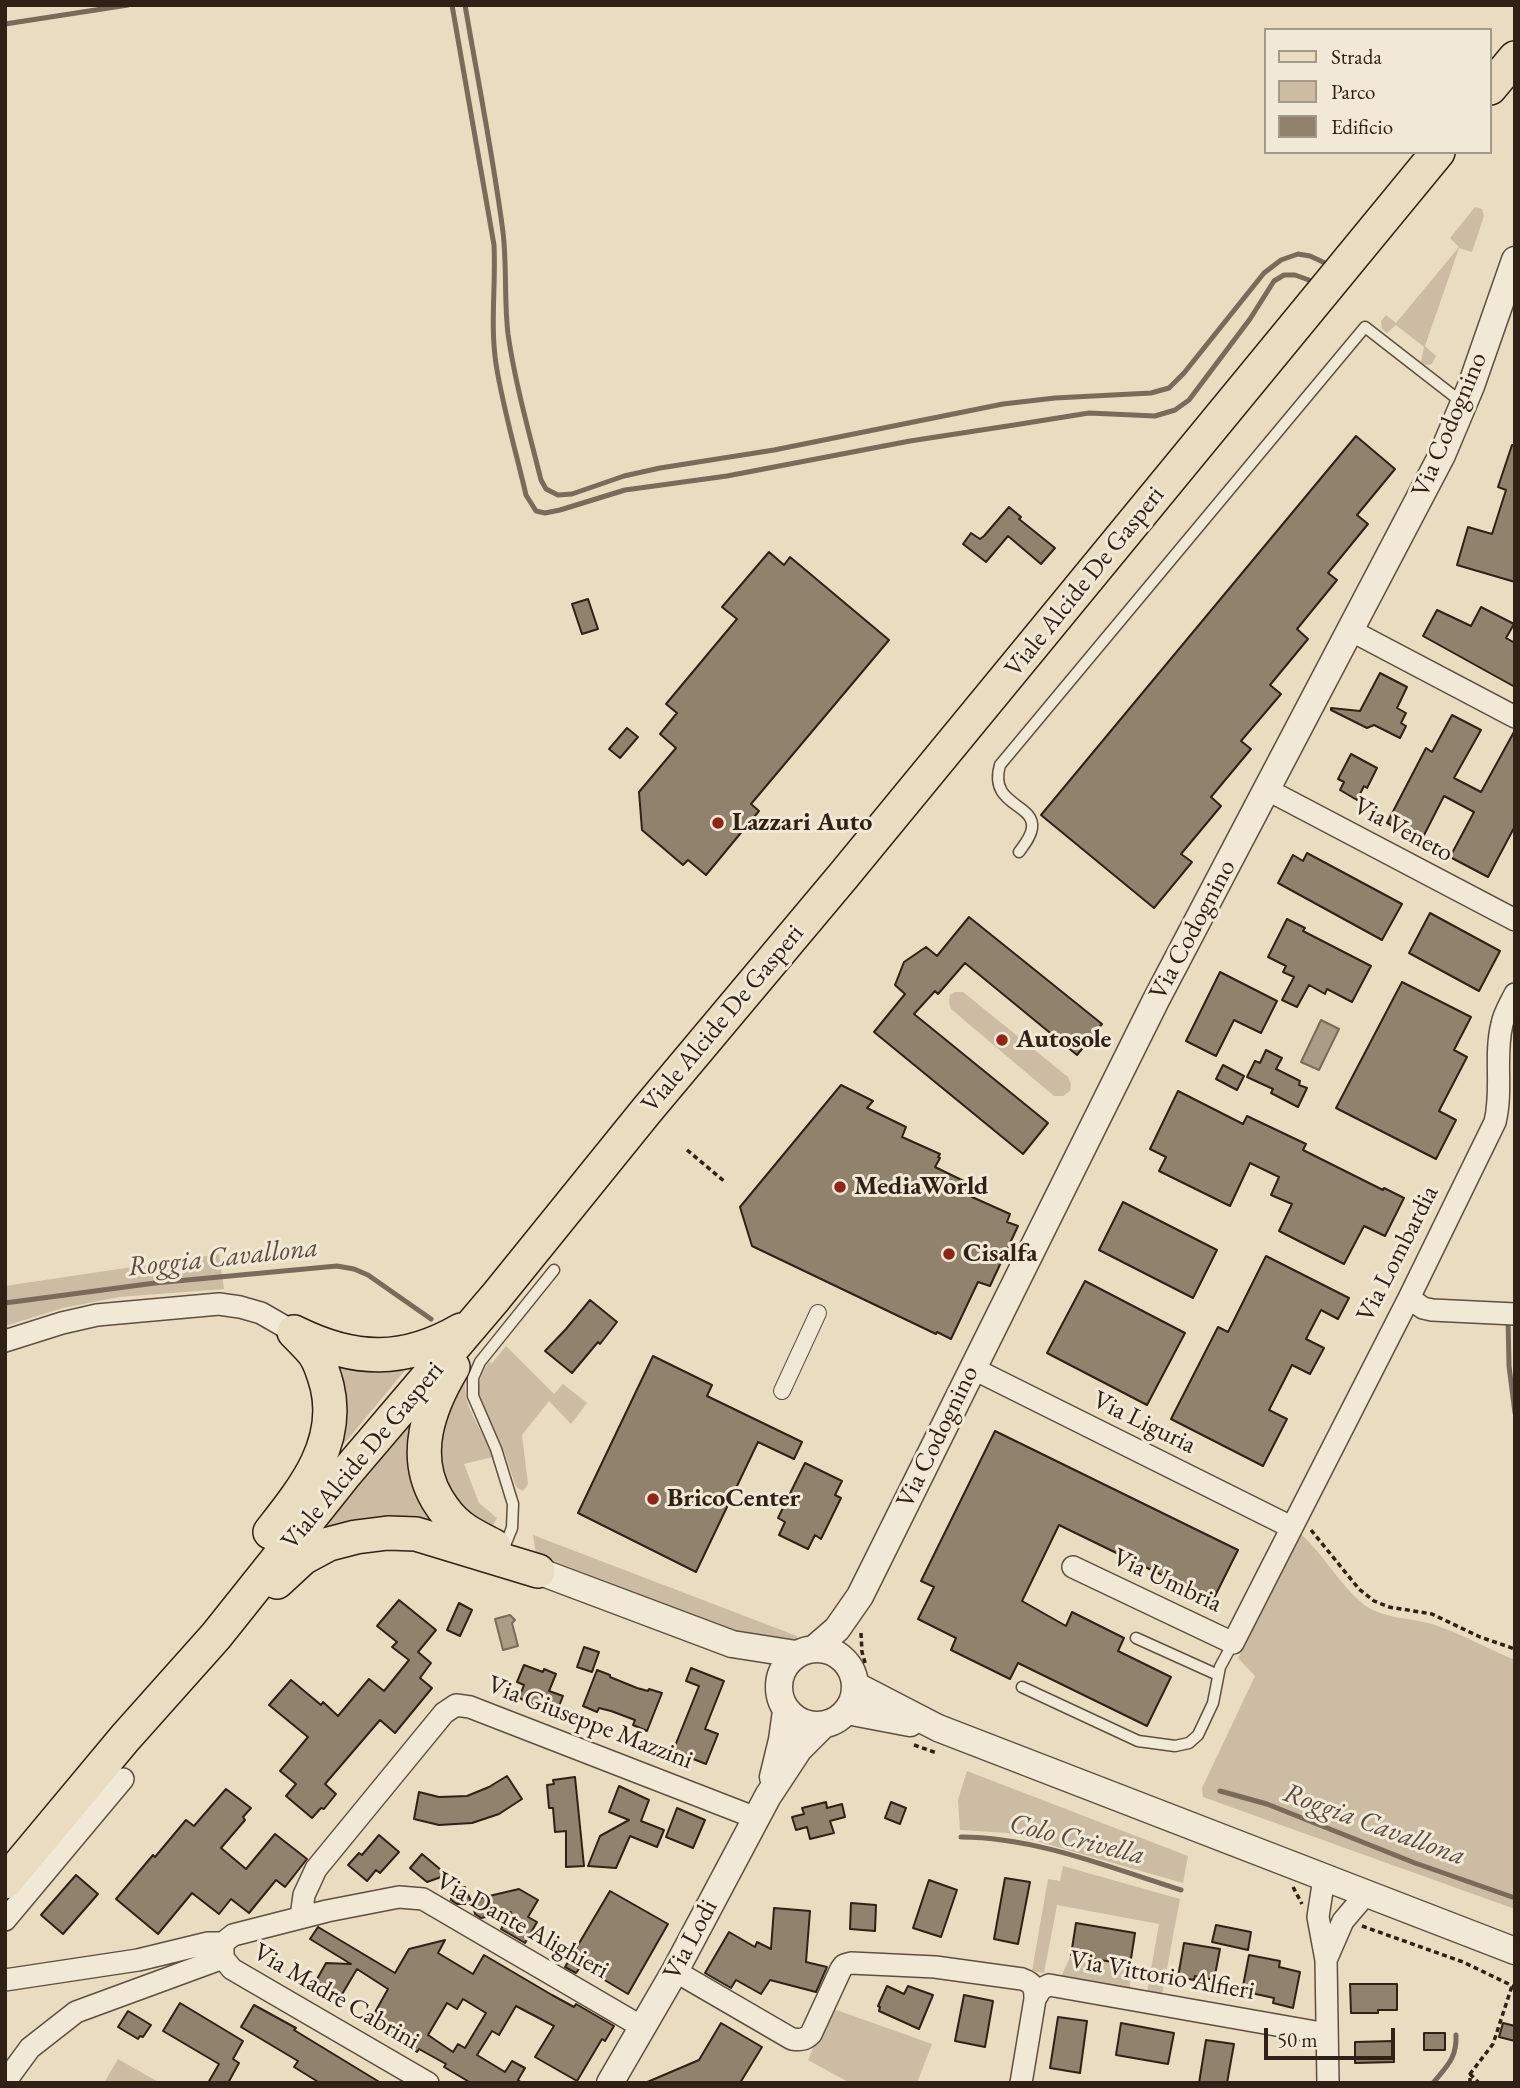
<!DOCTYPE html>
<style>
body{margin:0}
#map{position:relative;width:1520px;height:2088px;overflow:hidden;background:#eadcc0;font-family:"EB Garamond",serif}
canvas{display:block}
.frame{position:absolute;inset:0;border:7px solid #312015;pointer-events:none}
.legend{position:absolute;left:1264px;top:28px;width:228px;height:126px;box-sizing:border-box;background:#f1e8d6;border:2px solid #a49889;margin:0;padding:9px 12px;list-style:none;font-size:21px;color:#312015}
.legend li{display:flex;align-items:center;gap:14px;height:35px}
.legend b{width:35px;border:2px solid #a49889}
.scale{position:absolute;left:1264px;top:2028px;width:131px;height:32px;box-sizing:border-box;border:4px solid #312015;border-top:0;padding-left:9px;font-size:21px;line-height:24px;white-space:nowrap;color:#312015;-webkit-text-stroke:5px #f1e8d6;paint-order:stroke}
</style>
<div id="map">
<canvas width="1520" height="2088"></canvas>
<div class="frame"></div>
<ul class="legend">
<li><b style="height:9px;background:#eadcc0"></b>Strada</li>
<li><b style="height:19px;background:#cbbca3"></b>Parco</li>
<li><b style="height:19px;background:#91826e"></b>Edificio</li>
</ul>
<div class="scale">50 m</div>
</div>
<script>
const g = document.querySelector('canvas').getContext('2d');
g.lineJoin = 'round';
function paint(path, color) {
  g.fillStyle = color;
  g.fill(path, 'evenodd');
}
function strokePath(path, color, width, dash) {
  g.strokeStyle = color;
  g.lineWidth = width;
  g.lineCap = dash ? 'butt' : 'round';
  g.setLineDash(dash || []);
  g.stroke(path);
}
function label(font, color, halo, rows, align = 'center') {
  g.font = font + ' "EB Garamond",serif';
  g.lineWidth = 6;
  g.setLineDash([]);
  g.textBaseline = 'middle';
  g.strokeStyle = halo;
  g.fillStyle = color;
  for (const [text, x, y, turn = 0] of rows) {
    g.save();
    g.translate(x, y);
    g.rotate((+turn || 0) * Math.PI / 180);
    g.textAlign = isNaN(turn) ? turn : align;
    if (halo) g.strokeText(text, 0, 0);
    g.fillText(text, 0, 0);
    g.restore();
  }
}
const green = new Path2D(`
 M1475,207L1482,209L1484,216L1472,252L1459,248L1425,346L1436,356L1432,364L1426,365L1421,362L1424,347L1396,325L1387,333L1382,329L1381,321L1386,315L1396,323L1459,247L1450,238Z
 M955,992H963L1068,1077L1071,1084L1070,1091L1063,1096H1054L951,1009L949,1002L950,995Z
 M219,1254L224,1289L119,1297L63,1308L5,1326V1286Z
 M506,1346L554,1394L563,1384L587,1403L571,1424L549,1401L522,1435L528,1484L523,1491L516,1487C511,1473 507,1458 501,1444C488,1415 466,1393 489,1362L492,1363Z
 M336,1359L411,1363L329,1462Z
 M470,1362C454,1400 480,1422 493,1457L464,1464L479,1503L497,1518L490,1531L461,1514L434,1458L454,1385Z
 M422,1404L443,1524L306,1540Z
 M1301,1534C1324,1555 1339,1584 1362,1603C1383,1620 1411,1617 1435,1625C1462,1634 1488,1649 1515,1660V1909L1203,1797L1202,1788L1255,1676L1238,1658Z
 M533,1535L797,1636L798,1640L786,1641L738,1632L536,1554Z
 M967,1771L1188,1856L1183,1883L1008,1833L960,1830L958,1800Z
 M1063,1866L1180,1899L1162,1995L1147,1992L1159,1924L1057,1905L1044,1973L1032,1971L1048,1879L1060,1881Z
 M1071,1955L1130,1965V1989L1061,1977Z
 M831,2008L932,2044L917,2083H850L808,2060Z
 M118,2059L160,2083H104Z`);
const water = new Path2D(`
 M1321,1020L1339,1029L1319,1070L1301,1062Z
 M510,1615L515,1620L512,1623L518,1646L503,1650L495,1619Z`);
const stream = new Path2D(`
 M452,5L494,245C496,285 490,324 496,364C503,408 516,452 526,495L536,511L545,513L560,510L625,490L727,476L910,441L1014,425L1089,413L1155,416L1175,410L1189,400L1250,319L1274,281L1284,275H1295L1309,280
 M465,5C478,81 493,156 503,232C507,266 504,300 508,334C515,383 529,432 541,480L546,489L558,495L572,494L624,476L660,468L774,450L1003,404L1055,398L1151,393L1169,388L1184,373L1264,273L1281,260L1298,254L1310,256L1323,262
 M5,24L128,5
 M5,1303L155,1283L337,1266L354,1269L368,1275L431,1319
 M1508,1318L1509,1366L1515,1413
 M1220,1791L1267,1804L1415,1863L1515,1898
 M961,1837C1035,1837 1111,1868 1181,1890
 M1433,2083C1447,2066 1457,2058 1456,2035`);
const building = new Path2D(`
 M1356,436L1395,469L1357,515L1368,524L1328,573L1337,580L1297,629L1308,639L1270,685L1281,694L1241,741L1251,749L1211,797L1221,806L1181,854L1192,862L1154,908L1041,815Z
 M1512,445H1515V582L1457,565L1468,527L1492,534L1506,490L1498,487Z
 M1009,507L1021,517L1019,519L1055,548L1041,564L1008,536L986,562L963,544L971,533L980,539L984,536Z
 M769,552L784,565L790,557L889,640L751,804L759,811L706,875L688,860L683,865L642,830L639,792L676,748L660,734L677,713L666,704L737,619L722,607Z
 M588,599L598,629L582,634L572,604Z
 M1481,607L1514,624L1506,638L1515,643V687L1423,636L1437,610L1471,626Z
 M1380,673L1407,687L1397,708L1406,713L1401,723L1406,726L1400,738L1374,725L1367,728L1331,710V708L1360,711Z
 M1452,715L1481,730L1454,778L1481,792L1515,730V826L1488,877L1450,857L1474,812L1444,796L1421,841L1387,823L1426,748L1432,752Z
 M627,728L638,737L620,758L609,749Z
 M1351,754L1377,768L1367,788L1364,786L1357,800L1340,790L1344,782L1338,779Z
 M1307,853L1402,904L1382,940L1278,883L1293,855L1303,861Z
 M1430,913L1500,951L1479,991L1409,953Z
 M969,917L1102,1024L1077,1055L965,963L938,994L935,991L914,1014L1048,1123L1023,1154L874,1032L905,994L895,985L904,962L926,947L937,956Z
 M1287,919L1305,928L1303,931L1371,966L1352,1002L1327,989L1325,994L1309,985L1297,1007L1282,1000L1294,977L1283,972L1286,966L1268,957Z
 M1220,972L1277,1001L1261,1033L1234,1020L1216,1056L1186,1041Z
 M1402,982L1471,1017L1454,1050L1467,1057L1439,1111L1456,1120L1436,1159L1336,1108Z
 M1266,1050L1282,1058L1276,1069L1300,1081L1299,1085L1307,1088L1298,1107L1271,1093L1273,1089L1247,1077L1255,1061L1260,1063Z
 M1223,1065L1244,1076L1237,1090L1216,1079Z
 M841,1085L873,1101L867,1108L906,1127L902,1137L940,1154L938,1157L940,1158L935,1167L976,1187L972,1197L1010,1214L1007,1222L1018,1226L990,1286L978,1282L951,1339L937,1332L936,1334L752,1246L740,1207Z
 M1178,1091L1243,1124L1247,1116L1306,1144L1303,1150L1383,1190L1384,1188L1404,1198L1385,1236L1364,1226L1344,1264L1279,1231L1292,1204L1271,1195L1279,1177L1250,1163L1230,1206L1159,1171L1166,1157L1150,1149Z
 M1123,1202L1217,1250L1193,1298L1099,1250Z
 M1266,1256L1349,1298L1338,1319L1321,1310L1306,1339L1324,1348L1310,1374L1292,1365L1269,1410L1287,1419L1263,1466L1171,1419L1218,1327L1228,1332Z
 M1085,1281L1185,1333L1147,1405L1047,1353Z
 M590,1300L617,1322L600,1344L598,1342L572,1373L545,1351L566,1329Z
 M653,1356L712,1385L707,1396L802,1442L794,1459L758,1442L696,1572L578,1513Z
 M995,1431L1238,1550L1213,1600L1059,1525L1022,1601L1066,1626L1072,1612L1124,1638L1118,1651L1171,1677L1147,1726L1018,1663L1010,1679L951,1650L956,1638L918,1619L934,1587L921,1581Z
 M805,1463L842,1481L835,1495L841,1498L821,1539L815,1535L808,1549L779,1535L785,1522L778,1518Z
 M399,1600L436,1630L418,1652L431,1663L420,1678L432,1688L395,1733L380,1720L325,1784L336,1794L324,1809L321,1808L312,1818L286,1796L296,1784L280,1771L308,1737L269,1705L291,1680L321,1705L323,1702L338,1716L369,1679L384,1691L409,1660L392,1647L397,1642L377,1626Z
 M459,1603L472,1610L460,1636L447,1630Z
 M584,1647L599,1652L592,1672L577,1667Z
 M524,1665L543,1672L544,1669L556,1674L549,1691L563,1696L555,1716L541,1711L542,1708L519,1698L524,1685L517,1682Z
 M691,1668L724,1681L705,1729L718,1734L706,1764L673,1751L699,1686L686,1681Z
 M597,1670L610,1675V1677L637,1688L648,1691L649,1689L662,1693L647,1731L633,1725L635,1720L611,1711L599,1708L597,1712L583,1706Z
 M507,1776L522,1799L499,1814L472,1823L439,1825L414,1819L419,1792L439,1797L467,1796L489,1787Z
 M575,1777L584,1866L566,1867V1831L555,1832L553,1808H549L547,1785L554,1784L553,1780Z
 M619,1786L649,1800L641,1821L664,1830L657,1847L630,1836L616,1868L588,1866L600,1836L629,1820L609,1812Z
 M226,1789L251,1808L243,1817L245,1820L221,1848L246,1869L275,1834L307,1859L285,1887L276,1880L249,1913L231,1899L219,1914L192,1893L158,1934L116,1899L153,1855L155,1857L186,1820L194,1826Z
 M826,1802L827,1808L842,1804L845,1817L830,1821L834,1833L810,1839L807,1827L796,1830L792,1817L804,1814L802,1808Z
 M891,1802L906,1808L900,1824L885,1818Z
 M677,1808L705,1820L693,1848L666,1837Z
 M379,1835L399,1852L380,1873L376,1870L367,1881L348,1865L359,1853L362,1855Z
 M422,1854L447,1875L427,1882L410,1868Z
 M76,1875L98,1894L63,1934L41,1915Z
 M1005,1878L1030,1882L1018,1944L994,1939Z
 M929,1880L957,1890L941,1937L913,1928Z
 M465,1887L472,1904H457L451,1900V1891Z
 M519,1889L538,1900L528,1917L537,1922L525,1943L501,1929L511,1912L481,1918L475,1914L472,1900Z
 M610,1891L668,1924L628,1994L581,1966L576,1973L565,1967Z
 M851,1903L876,1905L875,1931L850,1929Z
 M774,1908L810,1911L806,1962L827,1967L816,1992L770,1980L761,1994L736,1980L731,1988L705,1973L729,1932L755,1947L757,1942L771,1949Z
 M1076,1923L1135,1933L1130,1965L1071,1955Z
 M1216,1925L1251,1932L1248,1950L1212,1942Z
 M318,1927L395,1973L409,1949L445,1940L438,1953L473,1974L484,1955L552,1995L574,2007L576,2004L614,2026L605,2041L602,2039L577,2081L535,2057L554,2026L516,2006L499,2035L492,2031L477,2055L505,2072L512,2061L525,2068L518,2080L522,2083H471L444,2067L446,2064L419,2049L417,2052L369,2023L388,1989L357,1969L341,1996L316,1981L326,1963L351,1964L310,1939ZM463,1999L486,2013L465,2048L458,2044L453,2052L428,2035L447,2003L457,2009Z
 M1184,1943L1220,1949L1214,1980L1195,1976L1194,1980L1178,1977Z
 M1249,1955L1280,1961L1279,1967L1300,1972L1293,2008L1273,2003L1274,1998L1242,1991Z
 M1350,1984H1397V2010H1378V2013H1351Z
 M887,1986L904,1994L908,1986L933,1995L919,2029L879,2011L880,2007L878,2006Z
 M964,1995L993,2001L985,2047L955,2041Z
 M180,2003L243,2041L233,2059L239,2063L228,2083H208L219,2064L163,2031Z
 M254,2005L296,2028L294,2030L381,2083H320L294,2067L298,2061L241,2027Z
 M128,2011L151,2025L143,2037L140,2036L138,2039L118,2027Z
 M1058,2017L1087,2021L1080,2073L1050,2068Z
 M721,2023L762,2047L740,2083H645L699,2060Z
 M1121,2023L1174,2033L1168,2064L1116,2055Z
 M1503,2023L1515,2026V2041L1499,2037Z
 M1424,2033H1445V2050H1424Z
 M1206,2040L1234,2044L1227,2083H1199Z
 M1393,2041L1394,2062L1355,2063V2042Z`);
const path = new Path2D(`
 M687,1150L724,1181
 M1311,1530L1359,1589L1374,1601L1389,1607L1432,1614L1480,1637L1515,1649
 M861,1633L862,1652L866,1666
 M914,1745L937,1753
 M1293,1887L1302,1904
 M1362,1926L1463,1962L1515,1987
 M1470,2074L1479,2083
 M1470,2083V2074L1493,2044L1512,1986`);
const service = new Path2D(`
 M1019,852C1024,845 1031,837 1032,828C1035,803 988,806 1000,765L1365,327L1464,404
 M503,1550L512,1528L513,1504L496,1449L473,1396V1378L480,1362L554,1270
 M1136,1638L1218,1675
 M1022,1687L1138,1741L1175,1746L1189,1743L1198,1735L1213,1703L1220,1667L1233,1643`);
const pedestrian = new Path2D(`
 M782,1391L818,1313`);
const minor = new Path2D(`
 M1350,630L1515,717
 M1266,789L1515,920
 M1409,1298L1423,1308L1432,1310L1515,1314
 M5,1341L62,1323L97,1315L219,1304L240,1307L261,1313L294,1332
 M972,1368L1291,1527
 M1073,1567L1233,1643L1409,1298L1495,1122C1503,1090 1494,1056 1502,1024C1504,1013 1510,1004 1515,994
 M1324,1878L1318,1917L1326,1960L1328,2083
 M301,1917L304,1895L316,1869L444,1713L456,1705L470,1707L756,1818
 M5,1920L123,1779
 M223,1958V1943L233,1935L327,1911L399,1897L423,1899L642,2027
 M223,1958L232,1969L428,2083
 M1326,1960L1343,1921L1366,1894
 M675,1971L792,2039C800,2040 805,2040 811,2034L841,1969L844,1965L851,1963L935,1967L1022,1979C1033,1983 1035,1987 1035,1999
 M5,1980L138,1960L208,1943H223
 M5,2082L30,2048L76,2012L223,1958
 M1021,2083L1035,1999L1041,1989L1049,1985L1327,2034`);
const tertiary = new Path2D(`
 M538,1571L732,1644L796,1654
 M815,1648L837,1629L860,1596L1156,1000L1442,455L1471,386L1515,260
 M779 1687a38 38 0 1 1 76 0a38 38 0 1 1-76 0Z
 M855,1685L938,1728L1515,1951
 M847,1711L910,1723
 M773,1777L782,1740L786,1711
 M610,2083L675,1971L768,1796L799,1749L823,1725`);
const primary = new Path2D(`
 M1490,88L1515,58
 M296,1333C355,1362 404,1363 461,1330
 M453,1367C429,1407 411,1455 437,1499C443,1509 451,1520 461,1527C471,1535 483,1540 494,1546
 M270,1532C303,1490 341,1444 327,1386C324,1375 320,1361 313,1352C307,1345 300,1338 294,1332
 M277,1582L303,1558L329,1544L356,1537L388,1533L416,1534L538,1571
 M5,1882L125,1738L216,1636L346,1473L495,1298L647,1110L844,875L1438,152`);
const markers = [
 [718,823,7,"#8f2418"],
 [1002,1040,7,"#8f2418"],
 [840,1187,7,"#8f2418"],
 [949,1254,7,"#8f2418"],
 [653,1499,7,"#8f2418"]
];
const streetNames = [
 ["Via Codognino",1450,425,-67],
 ["Viale Alcide De Gasperi",1085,582,-51],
 ["Via Veneto",1403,830,28],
 ["Via Codognino",1193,930,-62],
 ["Viale Alcide De Gasperi",723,1019,-50],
 ["Via Lombardia",1398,1254,-63],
 ["Via Liguria",1144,1423,26],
 ["Via Codognino",938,1437,-64],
 ["Viale Alcide De Gasperi",363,1456,-50],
 ["Via Umbria",1167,1581,25],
 ["Via Giuseppe Mazzini",590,1723,21],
 ["Via Dante Alighieri",522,1926,29],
 ["Via Lodi",691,1940,-62],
 ["Via Vittorio Alfieri",1162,1976,10],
 ["Via Madre Cabrini",336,1997,30]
];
const poiNames = [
 ["Lazzari Auto",732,823],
 ["Autosole",1016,1040],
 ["MediaWorld",854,1187],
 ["Cisalfa",963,1254],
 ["BricoCenter",667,1499]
];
const waterNames = [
 ["Roggia Cavallona",223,1258,-6],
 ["Roggia Cavallona",1374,1825,20],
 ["Colo Crivella",1077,1840,14]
];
paint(green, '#cbbca3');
paint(water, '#ab9c86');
strokePath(water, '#7a6a59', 2);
strokePath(stream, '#7a6a59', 5);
paint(building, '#91826e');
strokePath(building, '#312015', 2);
strokePath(service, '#5f4f40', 13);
strokePath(pedestrian, '#5f4f40', 18);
strokePath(minor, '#5f4f40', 24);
strokePath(tertiary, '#5f4f40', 29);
strokePath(primary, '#312015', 36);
strokePath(path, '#312015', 3.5, [5, 3.5]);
strokePath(service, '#f1e8d6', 10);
strokePath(pedestrian, '#f1e8d6', 16);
strokePath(minor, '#f1e8d6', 21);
strokePath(tertiary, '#f1e8d6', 26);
strokePath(primary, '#eadcc0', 33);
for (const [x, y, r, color] of markers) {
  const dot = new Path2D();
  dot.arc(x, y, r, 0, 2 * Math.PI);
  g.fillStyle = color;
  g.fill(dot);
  strokePath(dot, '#f1e8d6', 2.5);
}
label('26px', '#312015', '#f1e8d6', streetNames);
label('bold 26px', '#312015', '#f1e8d6', poiNames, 'left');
label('italic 28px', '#5c4b3d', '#f1e8d6', waterNames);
</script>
